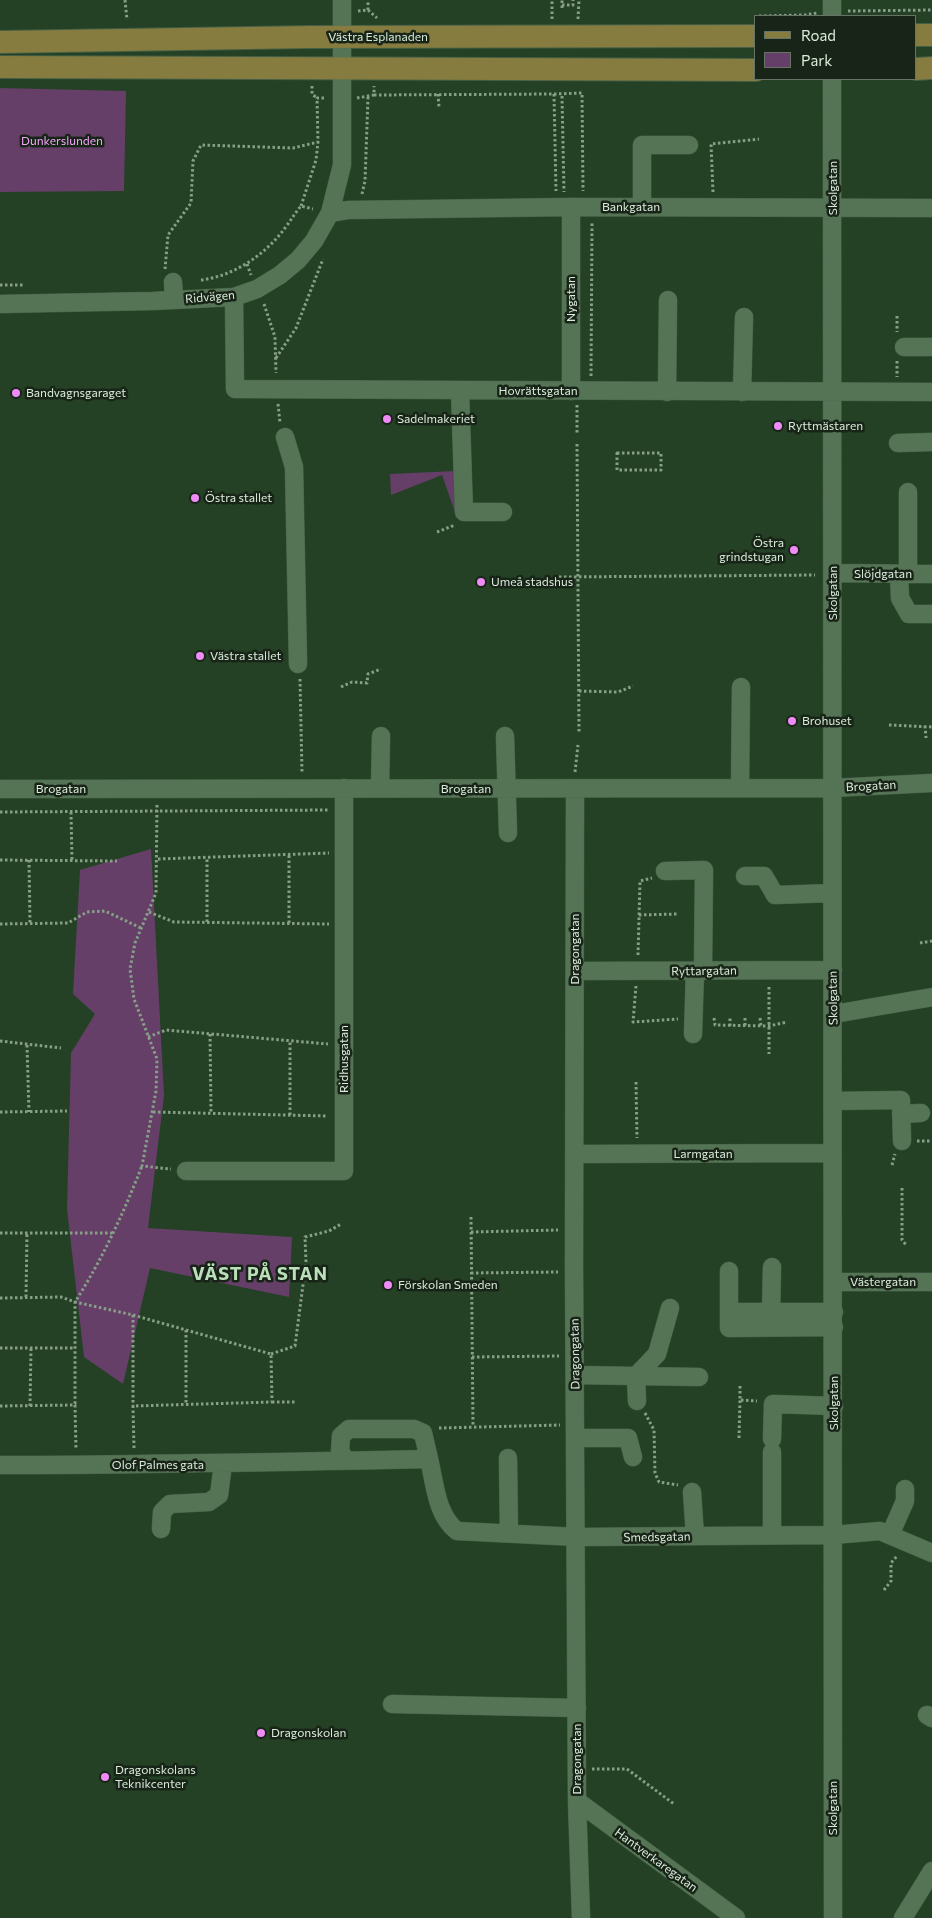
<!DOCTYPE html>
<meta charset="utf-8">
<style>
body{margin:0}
#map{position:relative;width:932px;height:1918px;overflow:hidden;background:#244125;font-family:Commissioner,sans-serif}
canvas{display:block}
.legend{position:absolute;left:754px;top:15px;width:162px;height:65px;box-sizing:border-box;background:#172417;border:1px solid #657465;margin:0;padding:6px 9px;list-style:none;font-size:15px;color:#daecda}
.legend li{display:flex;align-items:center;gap:10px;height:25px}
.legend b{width:25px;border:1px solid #657465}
</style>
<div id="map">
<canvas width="932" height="1918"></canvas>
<ul class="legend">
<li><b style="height:6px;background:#867c3f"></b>Road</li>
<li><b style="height:14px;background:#653f68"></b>Park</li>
</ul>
</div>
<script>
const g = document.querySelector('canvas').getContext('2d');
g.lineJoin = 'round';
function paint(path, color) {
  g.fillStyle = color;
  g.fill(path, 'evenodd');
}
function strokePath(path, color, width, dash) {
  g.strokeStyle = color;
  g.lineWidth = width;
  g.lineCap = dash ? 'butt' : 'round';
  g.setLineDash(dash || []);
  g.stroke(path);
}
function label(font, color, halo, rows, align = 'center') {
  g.font = font + ' Commissioner,sans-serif';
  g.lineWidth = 5;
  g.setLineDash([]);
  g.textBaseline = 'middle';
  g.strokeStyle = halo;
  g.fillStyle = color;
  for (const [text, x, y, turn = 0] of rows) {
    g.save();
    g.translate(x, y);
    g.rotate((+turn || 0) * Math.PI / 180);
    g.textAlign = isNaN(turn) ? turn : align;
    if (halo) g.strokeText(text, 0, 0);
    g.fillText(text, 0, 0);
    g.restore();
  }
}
const green = new Path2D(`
 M0,88L126,91L124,191L0,192Z
 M456,471V515L442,475L391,495L390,474Z
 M151,849L164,1095L148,1228L292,1237L289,1297L150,1268L123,1384L84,1357L67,1209L71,1053L95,1014L73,994L80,870Z`);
const path = new Path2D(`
 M125,0L127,20
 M562,5H573V0
 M562,8V0
 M368,10L377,18
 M358,11L368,10V0
 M848,11L932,10
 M759,16L805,15L817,13
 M552,19V0
 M578,19L579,0
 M312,86V94L317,98
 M438,94L439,107
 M554,94L582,93L583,191
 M374,95L554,94L556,191
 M562,96L564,192
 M357,98L374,95V86
 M713,192L711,144L759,139
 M362,194L365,181L368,97
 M301,206L316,160L318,142L317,98H326
 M247,264L251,275
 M165,269L168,235L191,203L193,161L201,145L293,148L318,142
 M201,280C234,276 265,255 285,228C291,220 295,213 301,206L313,209
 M0,285H24
 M264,304L275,337L276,373
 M897,316V332
 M276,358L296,328L323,259
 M897,361V377
 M591,376L592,222
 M278,404L280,423
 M577,405V435
 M577,444L579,734
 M617,453H661V470H617Z
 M437,532L455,525
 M559,577L815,575
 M300,679L302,773
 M341,687L352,682L367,683L368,674L381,669
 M579,691L618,692L633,686
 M889,725L932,727
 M925,726L926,738
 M575,772L578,745
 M157,805L156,893L135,943L130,969L134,999L157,1059L156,1091L142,1166L171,1169
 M0,812L329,810
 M71,812L72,860
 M158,859L329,853
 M0,860L117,861
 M29,860L30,924
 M149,912L174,922L329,924
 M639,915L678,914
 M207,922V857
 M289,923V855
 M0,924L68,923L87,912L105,911L141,928
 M920,943L932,941
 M638,955L640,881L652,878
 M636,986L633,1022L678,1019
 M769,987V1054
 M714,1018L715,1025L769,1026L787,1022
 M745,1018V1026
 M760,1018L761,1026
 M730,1026V1018
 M210,1034L211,1113
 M148,1037L166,1030L328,1044
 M0,1041L61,1048
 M27,1045L29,1112
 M636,1082L637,1138
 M0,1112L67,1111
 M153,1112L327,1116
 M290,1115V1041
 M917,1141H932
 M892,1165L895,1154
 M902,1188V1240L907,1246
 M471,1217L473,1427
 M471,1232L558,1230
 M0,1233H115
 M471,1273L558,1272
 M26,1297L27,1233
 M0,1298L61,1297L75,1302V1405
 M133,1315V1406
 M186,1330V1404
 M0,1348H74
 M271,1354L295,1346L306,1262L305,1237L329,1231L341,1224
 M472,1357L559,1356
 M740,1386V1400L757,1401
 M272,1402H296
 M0,1406L75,1405L76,1450
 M30,1406L31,1348
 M645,1413L654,1430L655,1473L659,1482L678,1485
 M439,1428L560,1425
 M739,1438L740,1400
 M134,1448L133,1406L272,1402L271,1354L133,1315L75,1302C103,1258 123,1214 142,1166
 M884,1590L891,1581V1563L897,1556
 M592,1769H627L674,1804`);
const minor = new Path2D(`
 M832,0V16
 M832,79L833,1918
 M642,207V145H689
 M330,213L348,210L571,207L932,208
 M173,282L174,300
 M234,297L235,389L932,392
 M0,304L153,301L234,297L257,289L280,275L298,260L314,241L330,213L342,165V0
 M904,347H932
 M460,391L464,512H503
 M571,391V207
 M667,392L668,300
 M742,392L744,317
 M285,437L294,467L298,664
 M898,443L932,442
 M833,573L932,574
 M899,574L900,598L909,614H932
 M908,574V492
 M505,736L508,833
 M380,788L381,736
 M740,788L741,687
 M0,789L832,788L932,783
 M575,789L574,1265L577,1801L581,1918
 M665,871L704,870L703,971
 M745,876H764L775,895L832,893
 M575,971L833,970
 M834,1014L932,997
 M693,1034L695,971
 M833,1101L901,1100L902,1141
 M901,1114L921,1113
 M574,1154L832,1153
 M186,1171H344V788
 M729,1271V1328L834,1327
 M834,1282H932
 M729,1312H834
 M771,1312L772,1267
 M575,1375L699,1377
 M637,1401L636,1376L657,1354L670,1308
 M576,1438H628L633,1457
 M772,1439L773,1404L834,1406
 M772,1452V1535
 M508,1458L509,1533
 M345,1459L340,1451L341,1436L349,1429H414L423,1433L429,1459
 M0,1465C143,1465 286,1462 429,1459C435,1483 436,1515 457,1531L577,1537L833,1535L880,1531L932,1553
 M692,1492L695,1536
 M161,1529L162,1512L170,1504L209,1502L219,1495L223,1464
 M890,1535L905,1501V1489
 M392,1704L577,1708
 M927,1715L932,1718
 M577,1801L736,1918
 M903,1918L932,1871`);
const major = new Path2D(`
 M916,35H932
 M0,42L310,37L756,36
 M0,67L756,70
 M916,69L932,68`);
const markers = [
 [16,393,5,"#ef8bf6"],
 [387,419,5,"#ef8bf6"],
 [778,426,5,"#ef8bf6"],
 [195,498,5,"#ef8bf6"],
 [794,550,5,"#ef8bf6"],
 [481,582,5,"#ef8bf6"],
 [200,656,5,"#ef8bf6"],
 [792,721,5,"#ef8bf6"],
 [388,1285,5,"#ef8bf6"],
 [261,1733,5,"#ef8bf6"],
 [105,1777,5,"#ef8bf6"]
];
const streetNames = [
 ["Västra Esplanaden",378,37],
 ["Skolgatan",833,188,-90],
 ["Bankgatan",631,207],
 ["Ridvägen",210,297,-5],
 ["Nygatan",571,299,-90],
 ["Hovrättsgatan",538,391],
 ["Slöjdgatan",883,574],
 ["Skolgatan",833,593,-90],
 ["Brogatan",871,786,-3],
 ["Brogatan",61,789],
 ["Brogatan",466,789],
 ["Dragongatan",575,949,-90],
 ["Ryttargatan",704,971,-1],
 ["Skolgatan",833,998,-91],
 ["Ridhusgatan",344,1059,-90],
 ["Larmgatan",703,1154],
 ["Västergatan",883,1282],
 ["Dragongatan",575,1354,-91],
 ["Skolgatan",834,1403,-90],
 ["Olof Palmes gata",158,1465],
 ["Smedsgatan",657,1537,-1],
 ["Dragongatan",577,1759,-90],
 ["Skolgatan",833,1808,-90],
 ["Hantverkaregatan",656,1860,36]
];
const parkNames = [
 ["Dunkerslunden",62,141]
];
const poiNames = [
 ["Bandvagnsgaraget",26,393],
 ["Sadelmakeriet",397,419],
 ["Ryttmästaren",788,426],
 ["Östra stallet",205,498],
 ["Östra",784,543,"right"],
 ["grindstugan",784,557,"right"],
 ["Umeå stadshus",491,582],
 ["Västra stallet",210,656],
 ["Brohuset",802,721],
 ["Förskolan Smeden",398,1285],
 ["Dragonskolan",271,1733],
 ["Dragonskolans",115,1770],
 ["Teknikcenter",115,1784]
];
const districtNames = [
 ["VÄST PÅ STAN",260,1274]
];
paint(green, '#653f68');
strokePath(minor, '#445f46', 19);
strokePath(major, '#445f46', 24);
strokePath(path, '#879e87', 3, [2.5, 2.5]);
strokePath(minor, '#557455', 18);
strokePath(major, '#867c3f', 22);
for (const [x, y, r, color] of markers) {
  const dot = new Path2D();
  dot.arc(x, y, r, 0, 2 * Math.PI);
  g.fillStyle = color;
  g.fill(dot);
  strokePath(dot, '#172417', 2);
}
label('12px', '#daecda', '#172417', streetNames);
label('12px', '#f6a5fb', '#172417', parkNames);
label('12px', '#daecda', '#172417', poiNames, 'left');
g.letterSpacing = '1px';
label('bold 18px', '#bbdebb', '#172417', districtNames);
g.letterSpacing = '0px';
</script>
